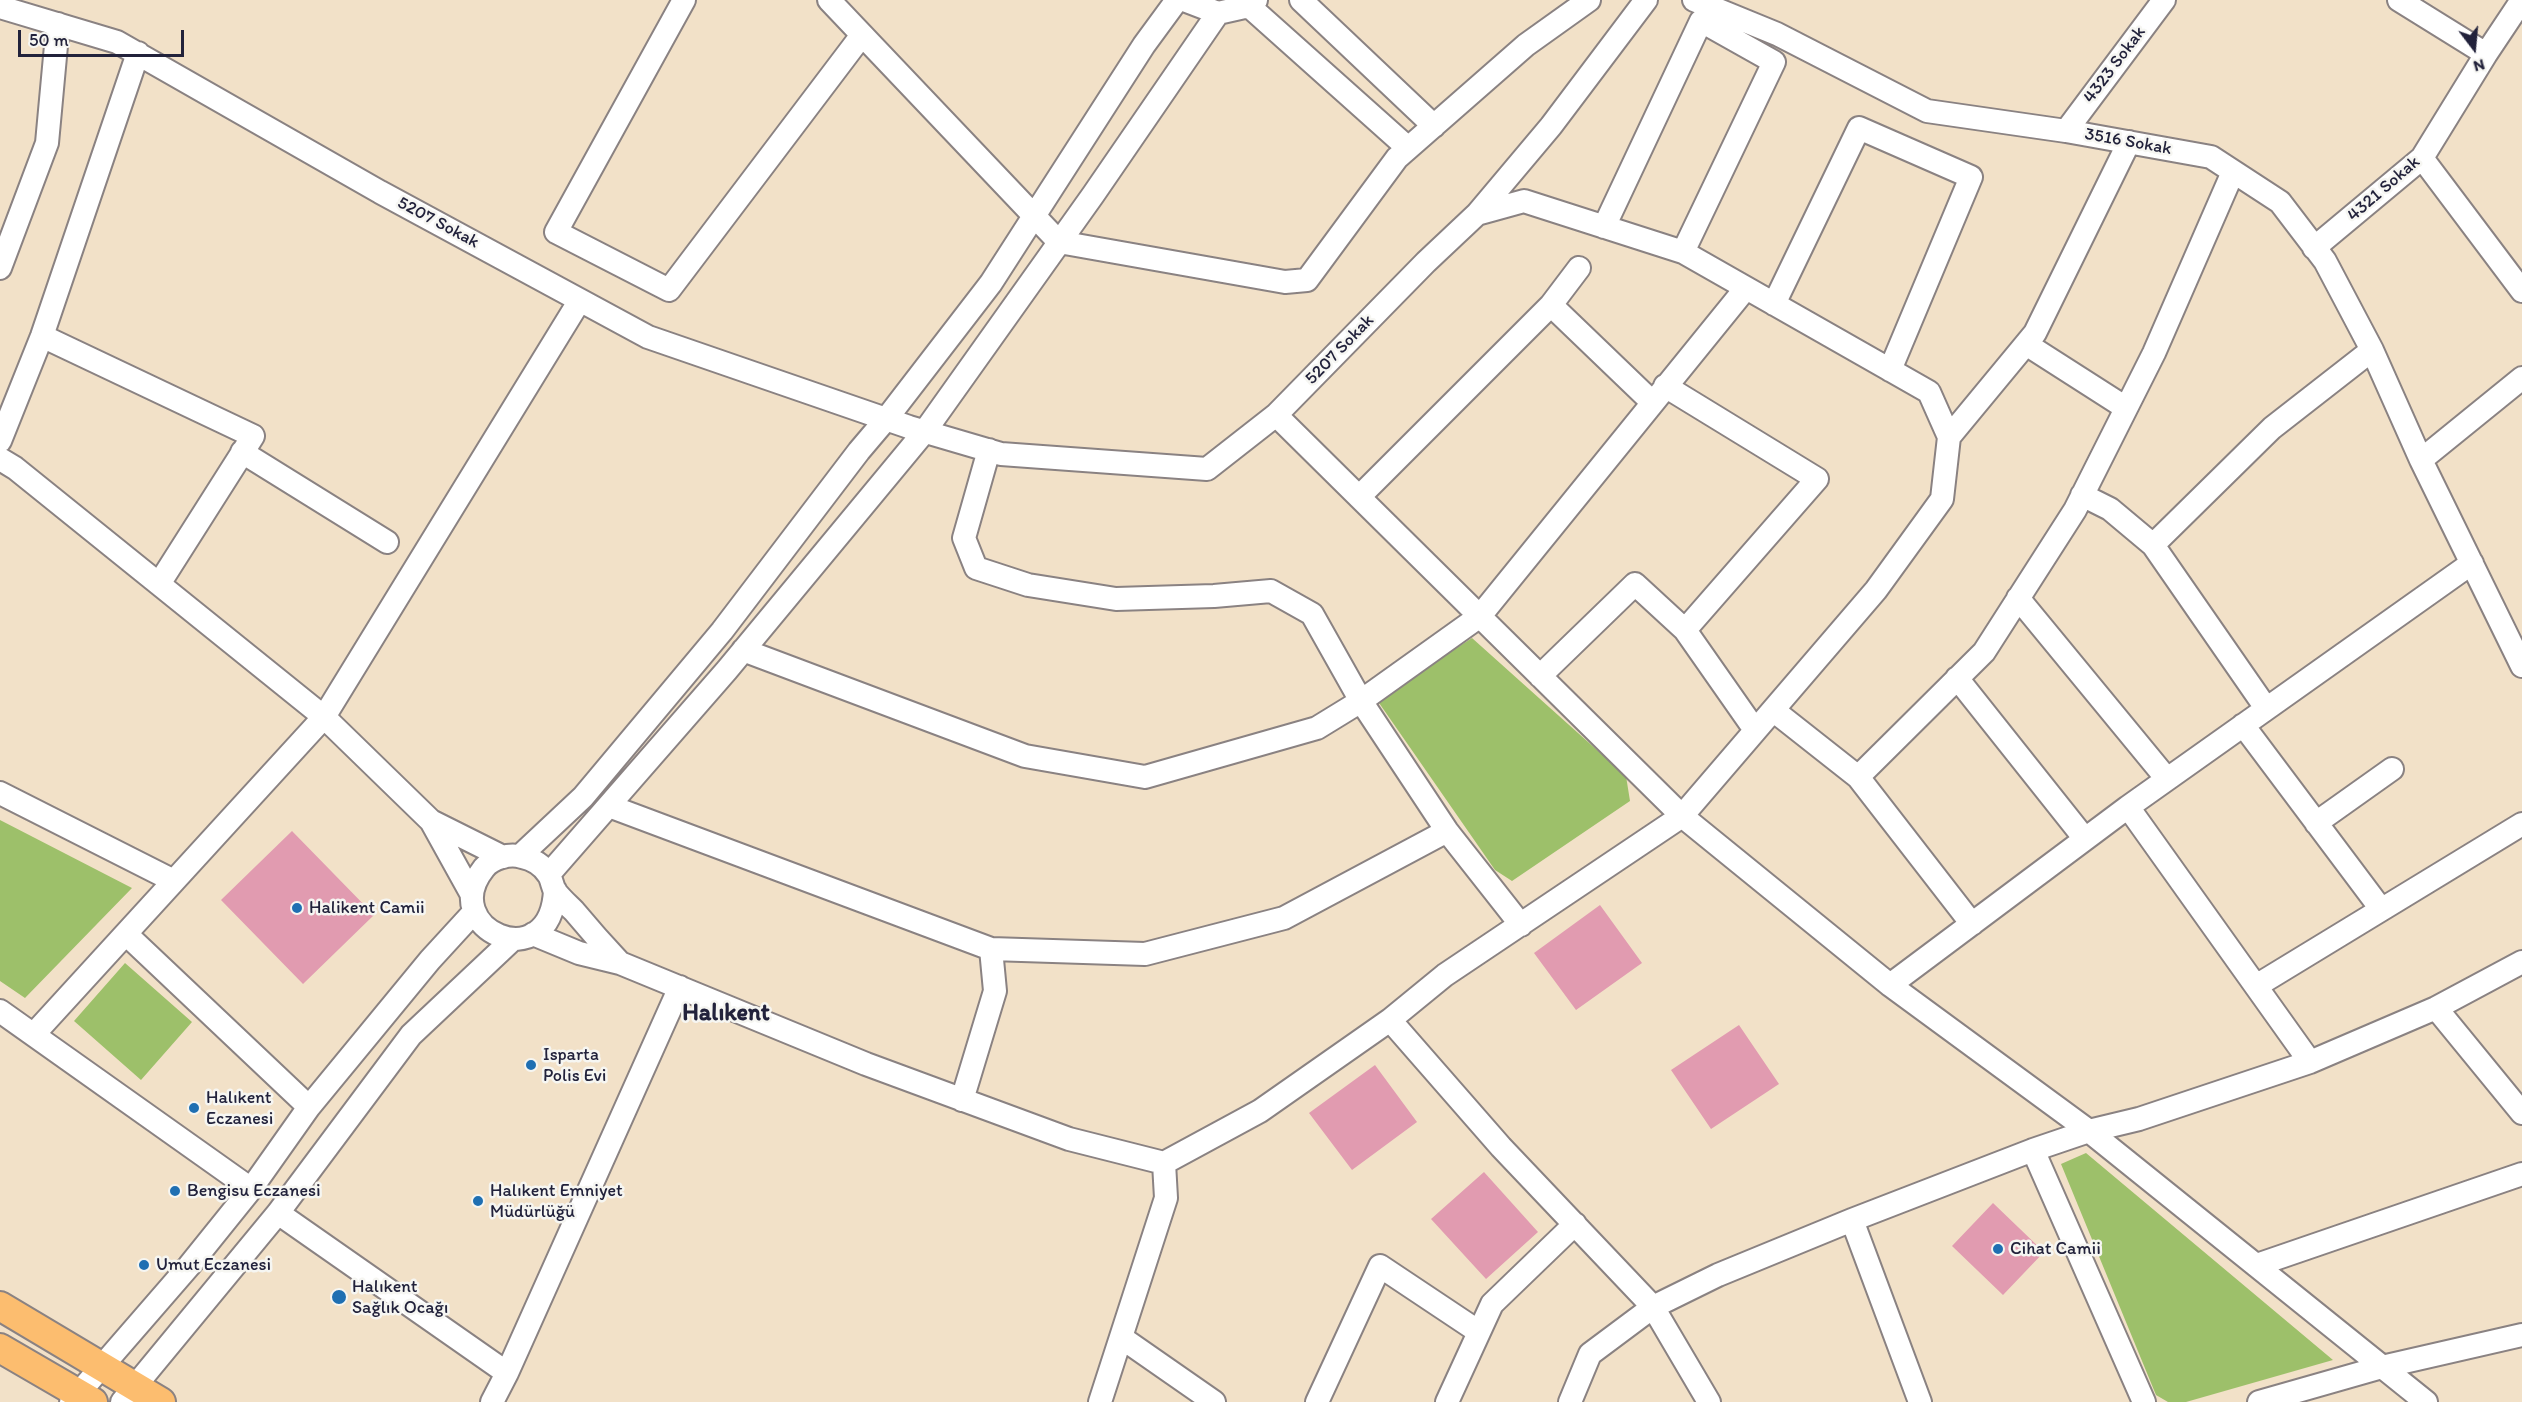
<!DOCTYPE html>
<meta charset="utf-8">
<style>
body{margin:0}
#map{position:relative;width:2522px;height:1402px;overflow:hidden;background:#f2e1c8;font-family:Itim,sans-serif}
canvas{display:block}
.north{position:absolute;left:2444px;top:18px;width:60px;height:60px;-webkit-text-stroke:4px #f6f6f2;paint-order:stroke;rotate:164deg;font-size:16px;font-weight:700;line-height:24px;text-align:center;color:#22223b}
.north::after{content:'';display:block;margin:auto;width:21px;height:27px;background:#22223b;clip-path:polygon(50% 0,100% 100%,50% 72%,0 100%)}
.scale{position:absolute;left:18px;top:30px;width:166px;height:27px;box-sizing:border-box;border:3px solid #22223b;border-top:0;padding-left:8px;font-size:18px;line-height:21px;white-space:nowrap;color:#22223b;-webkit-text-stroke:4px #f6f6f2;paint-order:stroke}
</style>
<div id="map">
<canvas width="2522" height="1402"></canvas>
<div class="north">N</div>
<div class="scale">50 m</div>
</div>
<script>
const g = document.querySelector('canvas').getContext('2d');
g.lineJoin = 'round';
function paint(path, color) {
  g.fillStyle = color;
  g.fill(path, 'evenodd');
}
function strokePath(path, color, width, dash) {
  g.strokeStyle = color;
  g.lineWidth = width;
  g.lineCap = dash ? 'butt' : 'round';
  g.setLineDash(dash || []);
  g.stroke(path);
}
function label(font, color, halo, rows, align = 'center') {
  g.font = font + ' Itim,sans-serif';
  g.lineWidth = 5;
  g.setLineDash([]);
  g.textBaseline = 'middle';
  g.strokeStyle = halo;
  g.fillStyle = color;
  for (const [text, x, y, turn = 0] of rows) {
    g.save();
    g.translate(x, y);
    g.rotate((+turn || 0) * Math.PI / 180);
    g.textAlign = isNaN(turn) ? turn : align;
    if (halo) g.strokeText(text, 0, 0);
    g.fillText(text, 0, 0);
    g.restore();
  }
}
const green = new Path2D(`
 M1472,638L1626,776L1630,801L1512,881L1495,870L1377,700Z
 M0,820L132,888L25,998L0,981Z
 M125,963L192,1022L141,1080L74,1021Z
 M2086,1153L2333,1360L2186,1402H2168L2156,1395L2061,1164Z`);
const building = new Path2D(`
 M292,831L374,915L303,984L221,900Z
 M1600,905L1642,963L1576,1010L1534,953Z
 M1739,1025L1779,1084L1711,1129L1671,1070Z
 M1375,1065L1417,1122L1352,1170L1309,1113Z
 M1484,1172L1538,1232L1486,1279L1431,1219Z
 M1993,1203L2044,1252L2003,1295L1952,1246Z`);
const minor = new Path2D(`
 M684,0L556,232L669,290L862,35
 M829,0L1059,242L1285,282L1307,280L1397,158L1526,45L1589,0
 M1184,0L1218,13
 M1301,0L1434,126
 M1694,0L1777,34L1927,111L2066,131L2211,157L2280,202L2325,261L2372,350L2421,460
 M2399,0L2486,54
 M1249,6L1408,148
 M0,7L117,42L380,192L648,337L909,427L1001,454L1207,469L1276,415L1426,262L1477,214L1551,126L1646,0
 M2066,131L2164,0
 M2422,158L2522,291
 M1604,227L1701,21L1774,62L1683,252
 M2314,248L2422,158L2486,54L2522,0
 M0,268L47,143L58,24
 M1774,304L1859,128L1971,177L1890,370
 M1551,305L1579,268
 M42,336L253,436L159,584
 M2026,344L2126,408
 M2522,378L2421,460L2522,666
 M1665,386L1817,479L1685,630
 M1276,415L1682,816L1890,985L2089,1131L2426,1402
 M1949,437L2035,333L2129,142
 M0,441L42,336L138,53
 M989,450L964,538L976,568L1028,585L1116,599L1214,596L1271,591L1312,614L1361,701L1447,831L1521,925
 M242,452L387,542
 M0,459L15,468L324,717L431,821L472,895
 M2082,495L2110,509L2153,545L2266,708
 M1359,497L1551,305L1652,402
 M2153,545L2272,428L2372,350
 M2018,598L2167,779
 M743,650L1025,756L1145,777L1317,728L1361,701L1480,616L1746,288
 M1540,676L1635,584L1685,630L1755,730
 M1957,678L2085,839
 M1773,710L1858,777L1972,924
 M2243,725L2381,909
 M1858,777L1984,652L2075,510L2154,353L2233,172
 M0,793L174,881
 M609,806L991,949L1145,954L1284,918L1447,831
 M2128,807L2310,1062
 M431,821L503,857
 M2316,823L2392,769
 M520,856L583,797L722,631L859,451L887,418L991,283L1144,45L1177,0
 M549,874L727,670L925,431L1093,195L1218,13L1249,6L1256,0
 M555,890C551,980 435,929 484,868C492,858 510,853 522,857C532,859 542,865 548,874C552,879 552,886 555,891C560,898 568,905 574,911C589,929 604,946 620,963
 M126,934L309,1107
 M533,934L579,953L620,963L866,1064L1069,1139L1164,1163L1260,1111L1390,1020L1445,975L1682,816L1876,590L1942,499L1949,437L1929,392L1683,252L1524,201L1477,214
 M1890,985L2128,807L2472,563
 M2256,986L2522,824
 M2436,1008L2522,1113
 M0,1011L251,1189
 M1390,1020L1501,1147L1653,1307L1709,1402
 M34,1034L324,717L580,300
 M962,1100L995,991L991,949
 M2033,1150L2144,1402
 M278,1213L507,1373
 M1852,1220L1920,1402
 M2257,1265L2522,1174
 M1122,1338L1214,1402
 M71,1402L189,1266L251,1189L309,1107L430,960L474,912
 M122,1402L278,1213L411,1035L512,940
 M492,1402L507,1373L680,987
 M1100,1402L1166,1198L1164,1163
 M1317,1402L1380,1266L1479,1332
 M1447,1402L1492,1304L1575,1224
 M1570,1402L1590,1354L1653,1307L1718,1275L1852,1220L2033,1150L2089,1131L2139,1119L2310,1062L2436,1008L2522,962
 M2259,1402L2382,1367L2522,1335`);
const major = new Path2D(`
 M0,1306L161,1402
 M0,1348L93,1402`);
const markers = [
 [297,908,6,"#1f6fb2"],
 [531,1065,6,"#1f6fb2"],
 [194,1108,6,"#1f6fb2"],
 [175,1191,6,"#1f6fb2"],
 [478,1201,6,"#1f6fb2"],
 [1998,1249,6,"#1f6fb2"],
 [144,1265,6,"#1f6fb2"],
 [339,1297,8,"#1f6fb2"]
];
const streetNames = [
 ["4323 Sokak",2115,65,-53],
 ["3516 Sokak",2128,142,10],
 ["4321 Sokak",2384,189,-41],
 ["5207 Sokak",438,223,28],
 ["5207 Sokak",1340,350,-46]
];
const poiNames = [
 ["Halikent Camii",309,908],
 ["Isparta",543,1055],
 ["Polis Evi",543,1076],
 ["Halıkent",206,1098],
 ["Eczanesi",206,1119],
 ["Bengisu Eczanesi",187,1191],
 ["Halıkent Emniyet",490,1191],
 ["Müdürlüğü",490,1212],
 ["Cihat Camii",2010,1249],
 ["Umut Eczanesi",156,1265],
 ["Halıkent",352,1287],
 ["Sağlık Ocağı",352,1308]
];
const districtNames = [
 ["Halıkent",726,1014]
];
paint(green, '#9dc06a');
paint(building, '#e19bb0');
strokePath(minor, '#8a8282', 26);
strokePath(major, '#8a8282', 32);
strokePath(minor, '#fff', 22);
strokePath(major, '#fcbd6f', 28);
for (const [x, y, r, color] of markers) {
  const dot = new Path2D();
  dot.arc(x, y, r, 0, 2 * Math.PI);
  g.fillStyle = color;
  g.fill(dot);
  strokePath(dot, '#f6f6f2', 2);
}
label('18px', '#22223b', '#f6f6f2', streetNames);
label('18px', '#22223b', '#f6f6f2', poiNames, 'left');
label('bold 24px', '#22223b', '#f6f6f2', districtNames);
</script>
